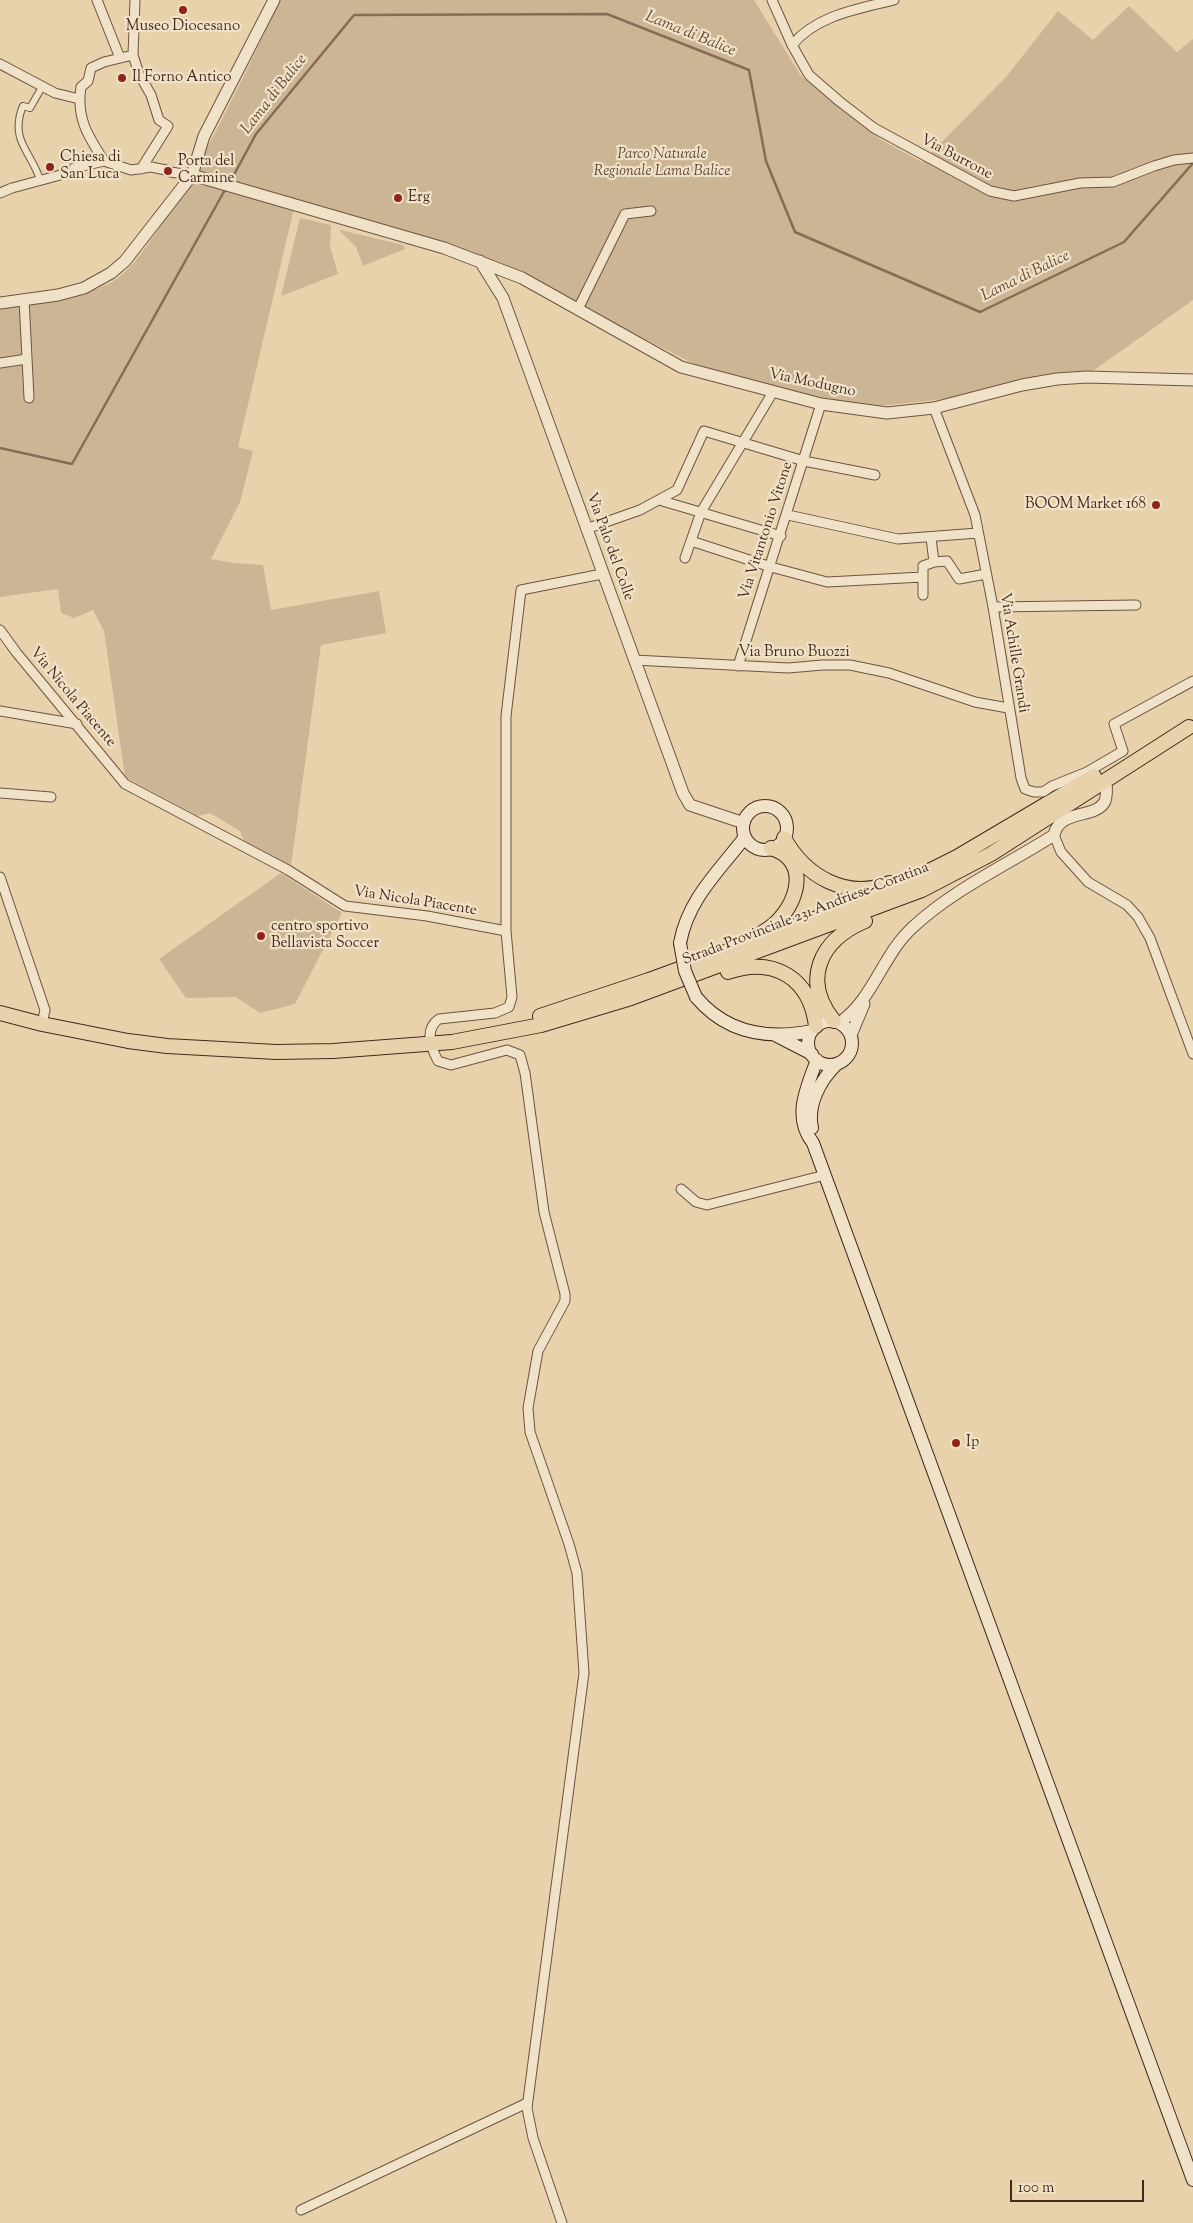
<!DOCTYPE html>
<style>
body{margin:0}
#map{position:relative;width:1193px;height:2223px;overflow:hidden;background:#e8d2ac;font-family:"Sorts Mill Goudy",serif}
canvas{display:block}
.scale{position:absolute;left:1010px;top:2180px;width:134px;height:22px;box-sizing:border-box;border:2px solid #45291c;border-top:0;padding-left:6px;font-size:15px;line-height:18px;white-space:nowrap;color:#45291c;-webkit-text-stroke:4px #f0e2c9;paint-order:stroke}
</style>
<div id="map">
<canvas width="1193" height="2223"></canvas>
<div class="scale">100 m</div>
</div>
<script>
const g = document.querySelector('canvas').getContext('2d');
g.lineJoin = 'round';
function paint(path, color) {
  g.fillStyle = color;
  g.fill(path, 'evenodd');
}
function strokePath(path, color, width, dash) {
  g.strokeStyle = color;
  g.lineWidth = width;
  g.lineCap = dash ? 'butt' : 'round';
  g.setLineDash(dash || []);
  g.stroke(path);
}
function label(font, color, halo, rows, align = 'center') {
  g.font = font + ' "Sorts Mill Goudy",serif';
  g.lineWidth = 4.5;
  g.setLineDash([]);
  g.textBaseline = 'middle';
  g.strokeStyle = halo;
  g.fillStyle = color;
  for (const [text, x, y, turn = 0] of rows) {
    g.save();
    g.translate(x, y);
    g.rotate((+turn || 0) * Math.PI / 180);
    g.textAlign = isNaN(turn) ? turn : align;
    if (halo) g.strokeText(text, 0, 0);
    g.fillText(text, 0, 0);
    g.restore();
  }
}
const green = new Path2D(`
 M280,0H754L801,76L883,141L922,162L1006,77L1058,11L1093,40L1129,6L1177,52L1193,39V300L1090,373L945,399L850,409L714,374L501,266L295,204L238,447L253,451L240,502L211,559L234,563L263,565L271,610L379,591L386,633L321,645L291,866L244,841L240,831L210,813L198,816L125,777L104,631L93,610L74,618L61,613L58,589L0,597V303C35,299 75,300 108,284C128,275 147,246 159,228C207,156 243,78 280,0Z
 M300,218L331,225L330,246L338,274L281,296Z
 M341,230L403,245L405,249L363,266L356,247L340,231Z
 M281,873L342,913L295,1004L260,1013L236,997L186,998L159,959Z`);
const stream = new Path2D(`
 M230,182L256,134L354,15L607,14L749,70L766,161L795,232L980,312L1124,242L1193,163
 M0,448L72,464L226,188`);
const pedestrian = new Path2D(`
 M40,180C32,152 10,142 22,108L23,106L30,108L42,87`);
const minor = new Path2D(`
 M97,0L120,58
 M772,0L792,45L809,75L839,101L874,128L990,191L1014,196L1080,183L1113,182L1154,166L1174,160L1193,158
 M792,45C817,15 858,9 894,0
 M133,55L139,74L151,95L159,120L168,126L141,169
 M0,64L55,93L79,99
 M104,161C88,136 76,118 81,87L88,81L91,68L104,62L133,55L135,0
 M74,168L104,161L131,170L151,167L166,170
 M170,172L192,175
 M0,193L12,188L64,174
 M24,299L29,398
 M578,309L625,214L651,211
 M0,363L27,359
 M934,408L975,515L993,607L1021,778L1025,789L1034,792H1043L1052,786L1087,772L1123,751L1114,724L1193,681
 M659,500L781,536
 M788,515L898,539L978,533
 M586,529L640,510L677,490L704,431L804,461L875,475
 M691,541L771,567L827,582L923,577
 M685,558L701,512L773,392
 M934,562L947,561L959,579L986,574
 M923,595V566L934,562L931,538
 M993,607L1136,605
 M0,630L16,652L125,784L288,870L345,906L427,916L506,931V716L521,590L602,574
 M634,660L788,668L823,665H850L889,673L975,702L1008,708
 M738,666L821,404
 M0,711L77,724
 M0,793L51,797
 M1054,835L1061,852L1088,882L1127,905L1138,917L1150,938L1193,1054
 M0,877L45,1010L42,1024
 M506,931L512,997L509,1007L495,1013L439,1019C424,1029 431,1048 438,1061L451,1065L507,1050L520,1055L525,1073L544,1212L565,1294V1301L538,1351L528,1408L530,1432L569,1544L577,1573L584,1673L527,2108L533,2138L562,2223
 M681,1189L696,1202L707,1205L825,1175
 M301,2210L527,2103`);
const tertiary = new Path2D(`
 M192,175L444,248L522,278L681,367L821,404L887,413L934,408L1022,385L1057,379L1087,377L1193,380
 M480,261L503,298L683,793L690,805L744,823
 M0,303L58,295L84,288L111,273L125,261L192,175L204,136L274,0
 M839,1023C874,999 882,955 913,927C954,889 1007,865 1054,835C1060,809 1093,819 1104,803C1108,797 1106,786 1106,780
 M851,1035L864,1004`);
const secondary = new Path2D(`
 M743 828a22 22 0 1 1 44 0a22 22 0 1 1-44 0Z
 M680,943C688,899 719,871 745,837
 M696,997C726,1033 767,1040 812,1031
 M808 1043a22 22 0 1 1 44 0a22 22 0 1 1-44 0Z
 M775,1035L812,1054
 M817,1060C807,1087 792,1117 813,1143L1193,2180
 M812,1128C807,1105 820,1080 837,1064`);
const primary = new Path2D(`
 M784,838C805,876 847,901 890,883
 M763,932C794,916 816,862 771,848
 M728,972C774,956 810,978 816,1026
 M0,1013L42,1024L128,1041L167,1046L276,1052L333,1051L452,1042L541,1025L631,998L922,890L991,854L1189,727
 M540,1016L649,980L885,893L957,857L1094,776
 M834,1021C801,980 820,940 865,921`);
const secondaryBridge = new Path2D(`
 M680,943L685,971L696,997`);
const markers = [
 [183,10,5,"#8f2418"],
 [122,78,5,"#8f2418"],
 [50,167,5,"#8f2418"],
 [168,171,5,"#8f2418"],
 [398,198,5,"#8f2418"],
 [1156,505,5,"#8f2418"],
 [261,936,5,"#8f2418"],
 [956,1443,5,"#8f2418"]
];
const poiNames = [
 ["Museo Diocesano",183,27,"center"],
 ["Il Forno Antico",132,78],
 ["Chiesa di",60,158],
 ["San Luca",60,175],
 ["Porta del",178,162],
 ["Carmine",178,179],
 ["Erg",408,198],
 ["BOOM Market 168",1146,505,"right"],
 ["centro sportivo",271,927],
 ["Bellavista Soccer",271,944],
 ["Ip",966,1443]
];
const parkNames = [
 ["Parco Naturale",662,155],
 ["Regionale Lama Balice",662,172]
];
const streetNames = [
 ["Via Burrone",956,158,28],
 ["Via Modugno",812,384,12],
 ["Via Vitantonio Vitone",767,531,-72],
 ["Via Palo del Colle",609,547,70],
 ["Via Bruno Buozzi",794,653],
 ["Via Achille Grandi",1013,653,81],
 ["Via Nicola Piacente",72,698,50],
 ["Via Nicola Piacente",415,902,9],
 ["Strada Provinciale 231 Andriese-Coratina",806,915,-21]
];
const waterNames = [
 ["Lama di Balice",690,35,22],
 ["Lama di Balice",275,95,-52],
 ["Lama di Balice",1026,277,-26]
];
paint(green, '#ccb594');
strokePath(stream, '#866c55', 2.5);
strokePath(pedestrian, '#6e5340', 8);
strokePath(minor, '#6e5340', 11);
strokePath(tertiary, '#6e5340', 13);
strokePath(secondary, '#45291c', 14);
strokePath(primary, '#45291c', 16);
strokePath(pedestrian, '#f0e2c9', 6);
strokePath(minor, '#f0e2c9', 9);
strokePath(tertiary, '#f0e2c9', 11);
strokePath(secondary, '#f0e2c9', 12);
strokePath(primary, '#e8d2ac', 14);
strokePath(secondaryBridge, '#45291c', 14, []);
strokePath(secondaryBridge, '#f0e2c9', 12);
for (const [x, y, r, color] of markers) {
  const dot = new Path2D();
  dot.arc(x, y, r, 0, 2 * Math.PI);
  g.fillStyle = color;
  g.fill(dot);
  strokePath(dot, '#f0e2c9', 2);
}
label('15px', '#45291c', '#f0e2c9', poiNames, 'left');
label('italic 15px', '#604534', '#f0e2c9', parkNames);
label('15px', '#45291c', '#f0e2c9', streetNames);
label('italic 16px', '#604534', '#f0e2c9', waterNames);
</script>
